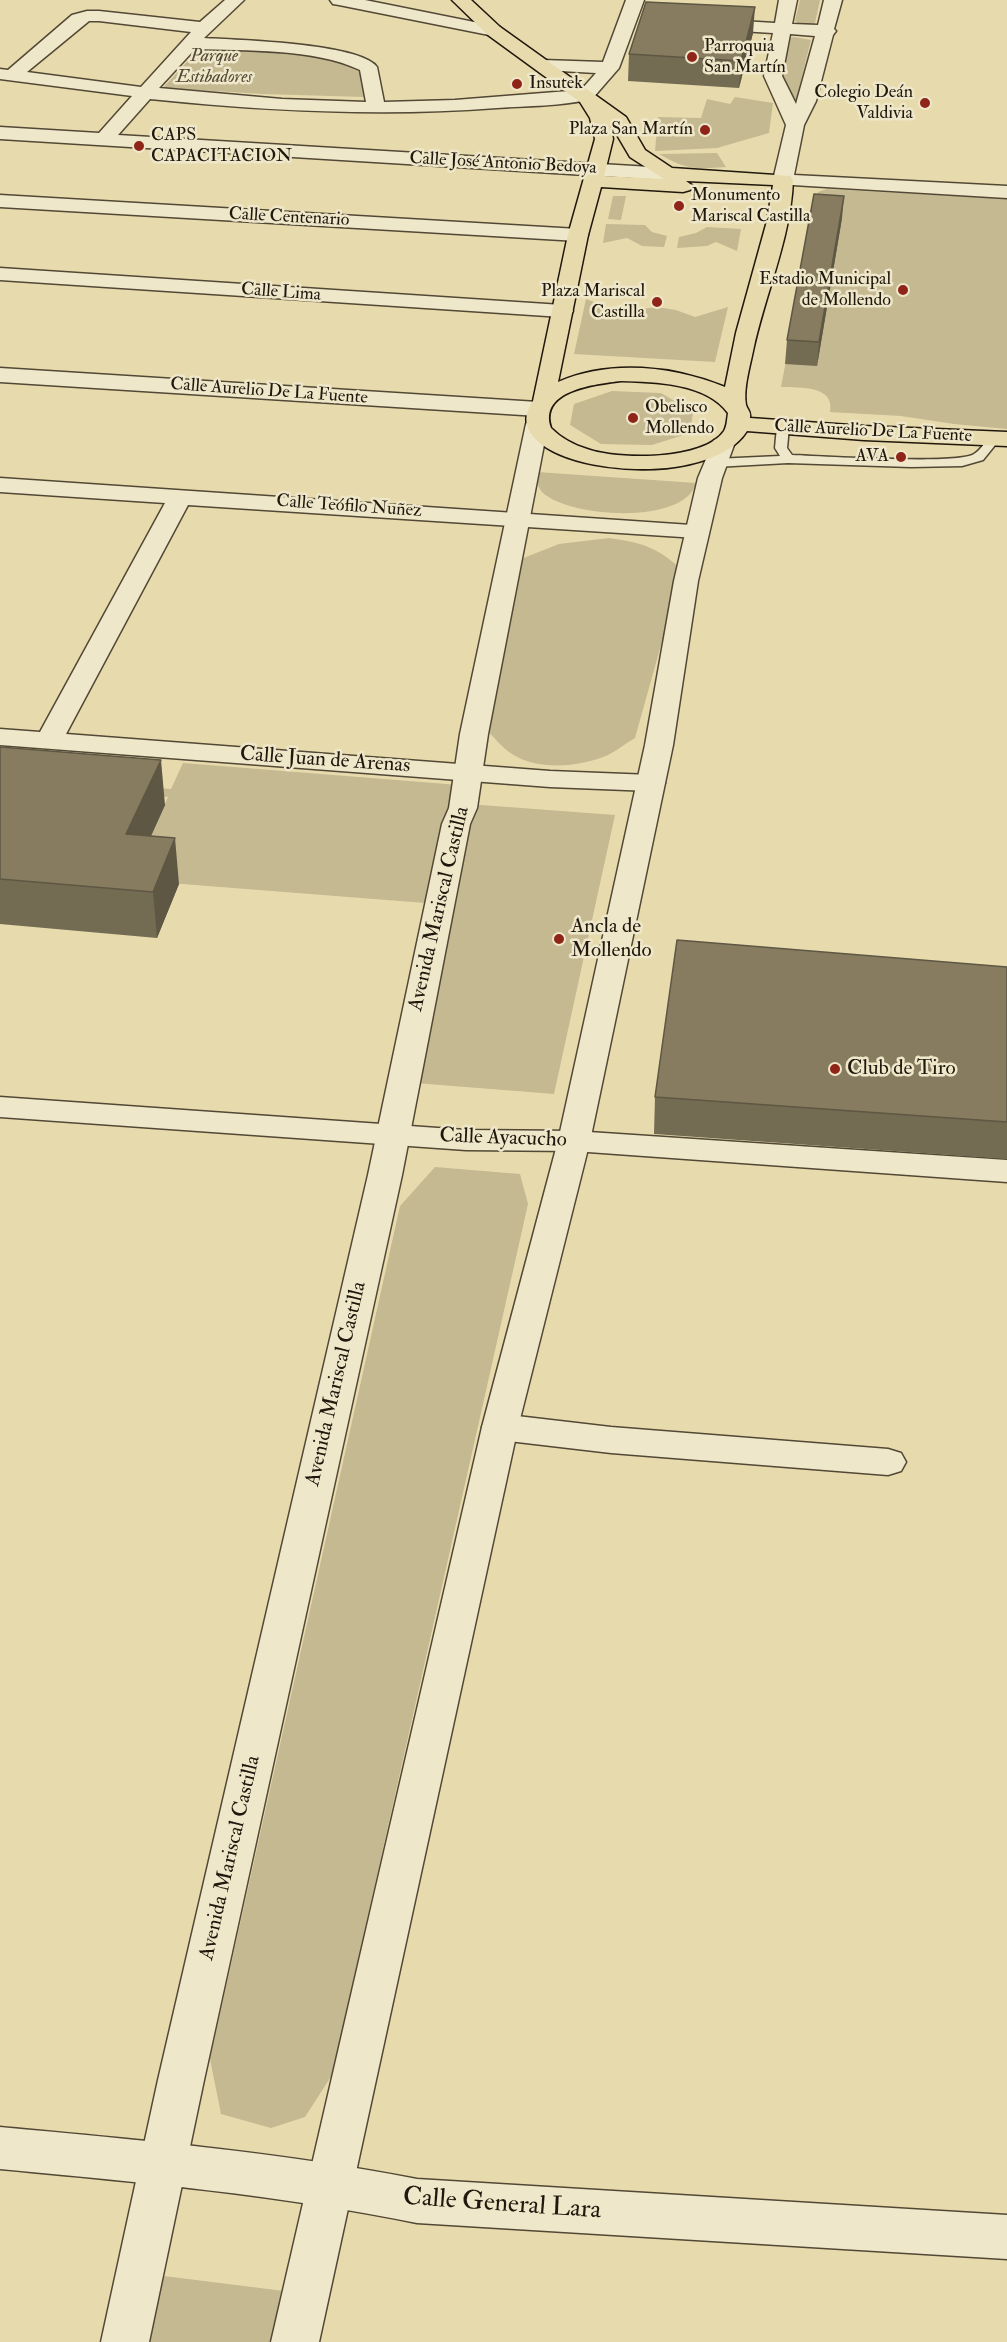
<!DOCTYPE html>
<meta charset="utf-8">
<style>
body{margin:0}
canvas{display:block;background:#e7daad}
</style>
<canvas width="1007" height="2342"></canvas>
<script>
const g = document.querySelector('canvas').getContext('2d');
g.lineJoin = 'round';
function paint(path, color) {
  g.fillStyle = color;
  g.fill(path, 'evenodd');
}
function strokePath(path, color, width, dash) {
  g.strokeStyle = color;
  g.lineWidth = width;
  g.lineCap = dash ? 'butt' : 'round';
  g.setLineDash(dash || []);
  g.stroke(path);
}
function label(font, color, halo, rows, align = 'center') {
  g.font = font + ' "IM FELL Double Pica",serif';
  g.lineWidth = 5;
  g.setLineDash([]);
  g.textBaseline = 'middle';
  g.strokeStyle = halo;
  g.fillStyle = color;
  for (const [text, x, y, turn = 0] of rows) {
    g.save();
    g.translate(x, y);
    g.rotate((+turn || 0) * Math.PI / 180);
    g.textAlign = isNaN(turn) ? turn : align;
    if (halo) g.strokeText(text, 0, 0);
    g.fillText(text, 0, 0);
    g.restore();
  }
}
const green = new Path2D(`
 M800,0H820L815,23C808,26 800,26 795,21Z
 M794,37L811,40L796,100L781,75L788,38Z
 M204,43L305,52L363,64L364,97L263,94L163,88Z
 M735,97L773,103L769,133L717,148L655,151L658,117L701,118L707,99L730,104Z
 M717,153L726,167C694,169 687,170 659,154Z
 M827,189L1007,199V429L954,424L901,416L830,412C835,385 800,388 781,387L818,192Z
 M613,196H626L621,220L608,219Z
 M606,224L645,225L652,232L667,236L664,247L642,246L627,238L603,243Z
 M707,227L741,229L737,251L716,242L707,246L677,248L679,237L696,233Z
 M586,299L619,312L657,307L676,310L695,317L728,307L715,362L574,354Z
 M612,391L661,393L693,412L690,433L652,445L601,444L570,425L574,404Z
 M537,472L696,483C685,525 571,518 543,493C537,487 537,480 537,472Z
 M609,538C642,543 656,546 682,570L635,738C626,743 618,750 608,755C581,767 538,771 512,754C501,747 494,737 485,728L521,559L559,544Z
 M183,763L459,785L425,903L131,880L168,797L0,783V775L171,789Z
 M468,804L615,815L554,1094L415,1083Z
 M435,1167L520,1174L528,1204L332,2075L305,2117L271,2128L221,2114L210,2059L400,1206Z
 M156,2275L292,2292L281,2342H141Z`);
const service = new Path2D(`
 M783,423L789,427L787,448L792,455C820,456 958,465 974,454C980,451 985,442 990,436H998L1000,439L983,460L962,466L911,467L788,463L715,467L709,463L715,459L780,456L775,448L777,427Z`);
const minor = new Path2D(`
 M225,0H244L204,38C235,40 360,43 377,67L384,102L455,100L581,90L596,73L543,70L537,69L534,65L537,61L543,60L603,62L626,0H644L619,68L592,99C562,106 528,106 497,108C381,117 266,111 150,99L118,135L667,168L674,170L677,174L674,178L667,180L0,139V127L99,133L132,96L0,79V69L8,70L72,15L87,11H99L200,22ZM89,21H99L191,32L141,87L27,72ZM195,49C245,51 314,48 360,70L366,102L282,99L159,88Z
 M330,0H365L494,26L500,27L503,31L500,35L494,36L339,5L333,4Z
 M779,0H797L792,24L818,25L824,0H842L834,29L836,31L833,35L816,101L804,125L794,175L1007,186V198L776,184L773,180L786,125L764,76L773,33L708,29L702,28L699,24L702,20L708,19L775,23ZM790,34L815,36L796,104L782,76Z
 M0,195L578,229L585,231L588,235L585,239L578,241L0,207Z
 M0,368L538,402L546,404L549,409L546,414L538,416L0,382Z
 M0,478L706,526L709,531L706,536L697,538L188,505L66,734L550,771L651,775L661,777L665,783L661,789L651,791L550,787L0,745V729L40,732L165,503L0,492Z
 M0,1097L466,1130L574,1131L1007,1160V1182L574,1151L466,1150L0,1117Z
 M500,1414L611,1427L888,1449L901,1453L906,1462L901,1471L888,1475L611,1453L500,1440L487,1436L482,1427L487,1418Z
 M0,2127C140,2140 279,2152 417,2179L1007,2215V2259L417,2223C279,2195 140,2182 0,2169Z`);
const tertiary = new Path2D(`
 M0,268L562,305L570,306L573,311L570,316L562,317L0,280Z
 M537,417L545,419L548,424L488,734L477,808L470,824L402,1175L204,2080L149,2342H101L158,2080L368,1175L442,824L449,808L460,734L526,424L529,419Z
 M722,438L730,440L734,445L722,478L698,581L673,745L590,1141L518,1427L319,2342H271L482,1427L558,1141L645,745L674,581L698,478L714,440Z`);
const primary = new Path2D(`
 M452,0H471L500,27L626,117L645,150L672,168L790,176L793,180C791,238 765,294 753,351C750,366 743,389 746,405C748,411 751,411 750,418L864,426L1007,432V446L864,440L747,431C704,499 486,468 533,401L568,235L595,139L590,118L580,102L488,35ZM610,123L630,157L664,179L604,176L613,139ZM686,181L773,185L767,221L736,333L725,387C674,366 610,359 558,382L588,235L601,187L683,192L690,190L693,186ZM621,381C656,382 706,383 728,413C727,419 727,426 724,431C704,461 617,460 587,449C574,445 561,438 551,428C538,390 596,384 621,381Z`);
const wall = new Path2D(`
 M753,33L739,88L628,81L629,54Z
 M842,218L817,366L785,364L787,340Z
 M0,747L165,805L151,836L179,884L157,938L0,924Z
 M1007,967V1159L654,1134L655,1097Z`);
const shadedWall = new Path2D(`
 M755,7L753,33L739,88L741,61Z
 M844,196L842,218L817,366L819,342Z
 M161,760L165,805L131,880L126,834Z
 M175,838L179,884L157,938L153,892Z`);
const building = new Path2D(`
 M646,2L755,7L741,61L629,54Z
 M814,194L844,196L819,342L787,340Z
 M0,747L161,760L126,834L175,838L153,892L0,879Z
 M677,940L1007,967V1122L655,1097Z`);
const markers = [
 [692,57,6,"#8f2418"],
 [517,84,6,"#8f2418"],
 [925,103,6,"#8f2418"],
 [705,130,6,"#8f2418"],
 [139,146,6,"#8f2418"],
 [679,206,6,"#8f2418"],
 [903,290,6,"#8f2418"],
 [657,302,6,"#8f2418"],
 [633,418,6,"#8f2418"],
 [901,457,6,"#8f2418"],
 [559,939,6,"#8f2418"],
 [835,1069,6,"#8f2418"]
];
const farPoinames = [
 ["Parroquia",704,47],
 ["San Martín",704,68],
 ["Insutek",529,84],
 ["Colegio Deán",913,93,"right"],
 ["Valdivia",913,114,"right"],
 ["Plaza San Martín",693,130,"right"],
 ["CAPS",151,136],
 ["CAPACITACION",151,157],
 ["Monumento",691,196],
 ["Mariscal Castilla",691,217],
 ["Estadio Municipal",891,280,"right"],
 ["de Mollendo",891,301,"right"],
 ["Plaza Mariscal",645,292,"right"],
 ["Castilla",645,313,"right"],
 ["Obelisco",645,408],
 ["Mollendo",645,429],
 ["AVA",889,457,"right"]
];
const farParknames = [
 ["Parque",214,57],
 ["Estibadores",214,78]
];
const farStreetnames = [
 ["Calle José Antonio Bedoya",503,164,3],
 ["Calle Centenario",289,218,3],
 ["Calle Lima",281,293,4],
 ["Calle Aurelio De La Fuente",269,392,4],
 ["Calle Aurelio De La Fuente",873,432,3],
 ["Calle Teófilo Nuñez",349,507,4]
];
const streetNames = [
 ["Calle Juan de Arenas",325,761,4],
 ["Avenida Mariscal Castilla",440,909,-77],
 ["Calle Ayacucho",503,1139,2],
 ["Avenida Mariscal Castilla",337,1384,-77],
 ["Avenida Mariscal Castilla",231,1858,-77]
];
const poiNames = [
 ["Ancla de",571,927],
 ["Mollendo",571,951],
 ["Club de Tiro",847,1069]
];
const nearStreetnames = [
 ["Calle General Lara",502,2205,4]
];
paint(green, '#c5b992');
strokePath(service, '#524835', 3);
strokePath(minor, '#524835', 3);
strokePath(tertiary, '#524835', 3);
strokePath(primary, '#20170d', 3);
paint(service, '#efe7ca');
paint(minor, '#efe7ca');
paint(tertiary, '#efe7ca');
paint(primary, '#e7daad');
paint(wall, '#746b53');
paint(shadedWall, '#5e5743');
paint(building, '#877c60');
strokePath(building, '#5e5743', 1.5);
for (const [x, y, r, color] of markers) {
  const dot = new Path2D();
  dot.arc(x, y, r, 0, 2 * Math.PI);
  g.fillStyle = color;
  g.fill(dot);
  strokePath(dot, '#efe7ca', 2);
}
label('18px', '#20170d', '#efe7ca', farPoinames, 'left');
label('italic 18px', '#524835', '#efe7ca', farParknames);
label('18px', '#20170d', '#efe7ca', farStreetnames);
label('21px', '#20170d', '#efe7ca', streetNames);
label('21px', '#20170d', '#efe7ca', poiNames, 'left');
label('26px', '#20170d', '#efe7ca', nearStreetnames);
</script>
